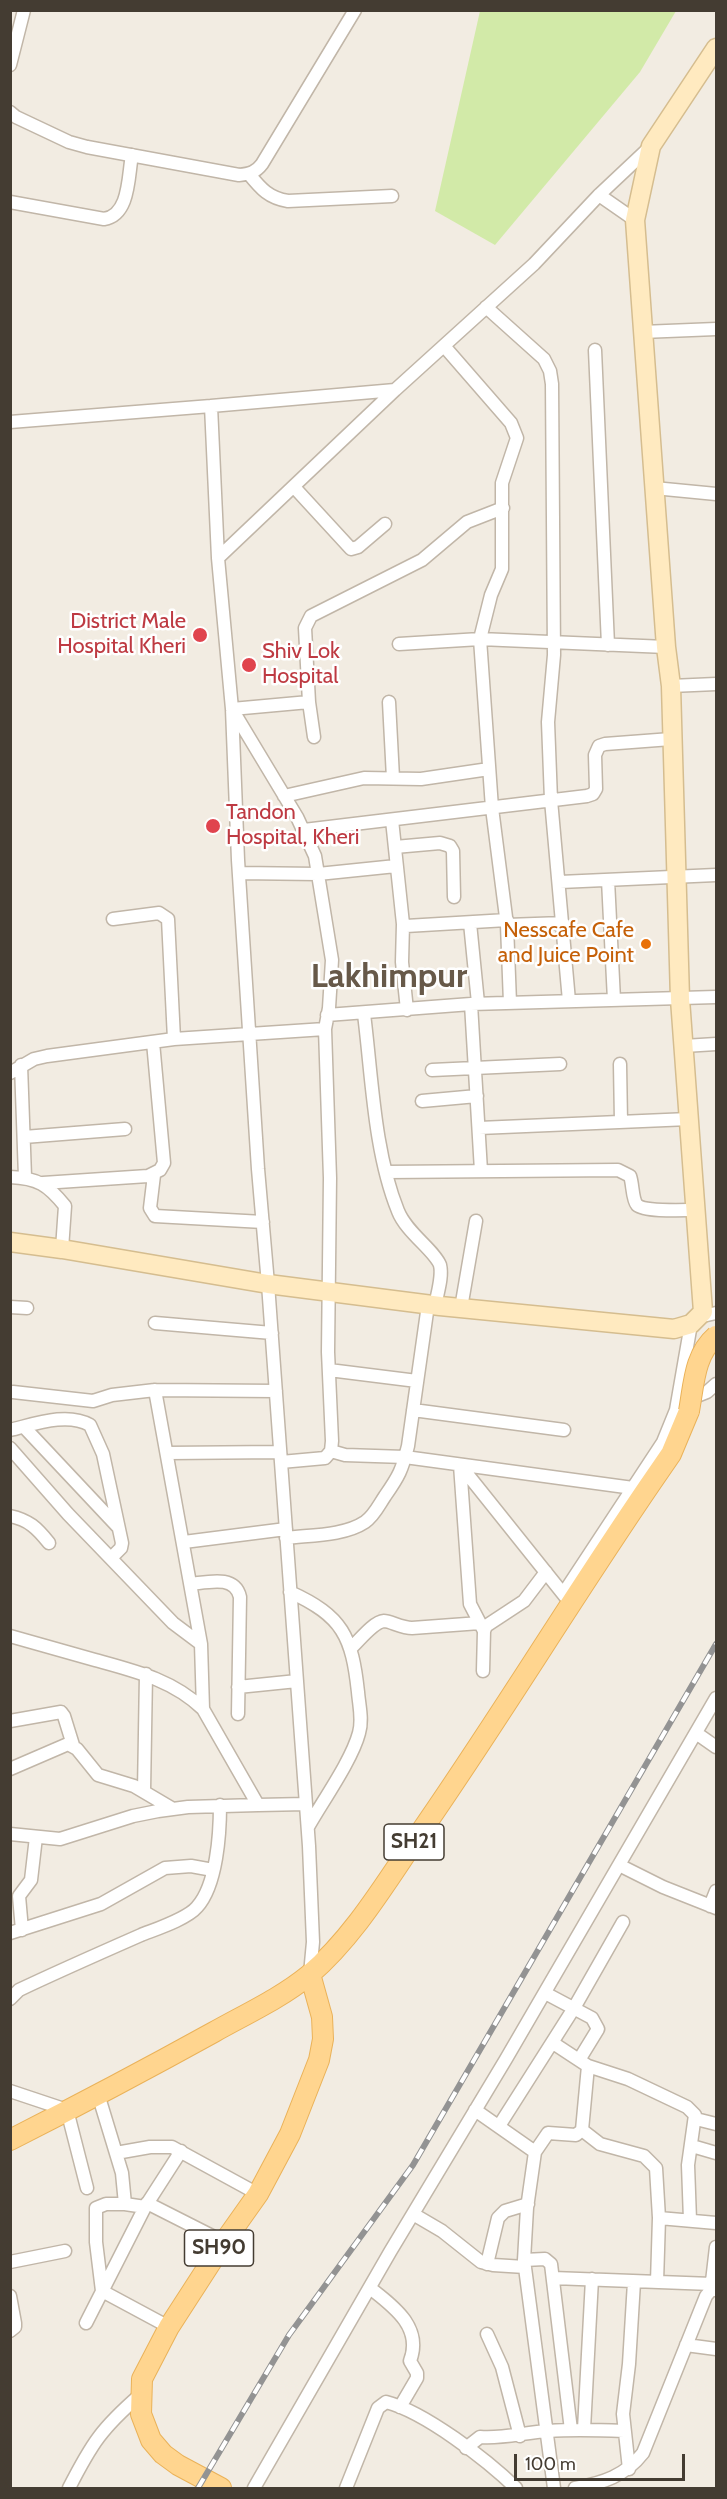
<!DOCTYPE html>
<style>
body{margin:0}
#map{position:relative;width:727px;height:2499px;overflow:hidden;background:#f2ece2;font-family:Cabin,sans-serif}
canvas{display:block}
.frame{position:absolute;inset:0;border:12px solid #443c32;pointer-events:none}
.scale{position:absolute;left:514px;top:2454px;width:171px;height:27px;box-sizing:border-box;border:3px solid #443c32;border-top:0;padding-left:8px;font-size:18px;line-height:21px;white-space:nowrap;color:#443c32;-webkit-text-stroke:4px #fff;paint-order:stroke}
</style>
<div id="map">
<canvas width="727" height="2499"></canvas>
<div class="frame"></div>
<div class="scale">100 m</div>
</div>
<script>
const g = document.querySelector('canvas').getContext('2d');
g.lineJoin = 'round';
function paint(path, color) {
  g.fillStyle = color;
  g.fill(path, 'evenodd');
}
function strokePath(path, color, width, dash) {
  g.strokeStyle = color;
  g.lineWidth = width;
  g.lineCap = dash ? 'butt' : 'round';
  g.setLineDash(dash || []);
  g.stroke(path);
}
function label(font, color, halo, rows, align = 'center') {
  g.font = font + ' Cabin,sans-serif';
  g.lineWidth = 5;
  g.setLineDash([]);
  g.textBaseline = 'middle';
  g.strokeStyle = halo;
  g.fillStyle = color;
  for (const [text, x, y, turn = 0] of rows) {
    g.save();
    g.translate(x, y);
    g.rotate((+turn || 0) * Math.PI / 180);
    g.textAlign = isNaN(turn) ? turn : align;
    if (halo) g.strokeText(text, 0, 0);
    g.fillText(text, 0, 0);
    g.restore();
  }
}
const green = new Path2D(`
 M480,11H676L640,72L495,245L435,211Z`);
const street = new Path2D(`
 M10,65L24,10
 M10,112L16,117L69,142L87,147L239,175C250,174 256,172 262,164L355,10
 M249,174C261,189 269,198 288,201L392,196
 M599,195L635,220
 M10,202L104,219C130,215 128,176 132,155
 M486,307L544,359L550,371L552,384L554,655L548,722L551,800L569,1001
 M642,332L716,329
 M444,346L511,423L517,438L502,483V569L491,595L480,639L492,808L507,925L563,923
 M595,350L608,645
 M10,422L211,406
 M294,487L351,549L358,547L385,524
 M654,488L716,494
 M218,558L395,390L534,264L599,195L650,147
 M399,644L480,639L666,647
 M671,686L716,684
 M309,702L314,737
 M389,702L393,778
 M284,796L364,778L421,779L489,769
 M392,820L403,924L406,926L507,920
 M304,830L587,796L593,794L596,789L595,755L599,746L605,744L671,739
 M395,847L440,843L450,846L453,851L454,897
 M239,873L318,874L396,866
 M608,880L614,1000
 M560,882L716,875
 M113,919L159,913L168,919L174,1039
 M470,923L478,1003
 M403,924L402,962L407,1010
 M507,925L510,1003
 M471,1004L481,1171
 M364,1014C372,1077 374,1152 398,1211C406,1232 435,1251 440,1265C443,1277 437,1294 435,1306
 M327,1015L471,1004L716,997
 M325,1029L329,1008L332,960L315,856L297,817L232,709L309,702L305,628L311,616L422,560L467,522L503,508
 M684,1046L716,1044
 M620,1064L621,1122
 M21,1065L25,1177
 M432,1070L560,1064
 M10,1073L34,1059L47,1056L174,1039L325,1029L330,1178L328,1352L332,1441L331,1451L325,1458L281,1462
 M422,1101L477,1096
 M479,1128L689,1119
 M24,1137L125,1129
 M386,1172L618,1170L630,1176C633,1184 632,1199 637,1205C645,1212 684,1210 696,1210
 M154,1175L150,1208L155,1216L263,1222
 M10,1177C38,1178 48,1185 65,1206L62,1249
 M43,1183L148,1176L160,1170L164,1163L153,1042
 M10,1307L27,1308
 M461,1308L476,1221
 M698,1317L716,1313
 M155,1323L272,1333
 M329,1370L417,1381
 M155,1390L201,1644L203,1709
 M13,1392L93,1401L112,1395L155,1390L276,1391
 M687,1400L707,1392L716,1384
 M413,1410L564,1430
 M24,1427L118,1527
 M10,1430C35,1424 67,1412 90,1425L103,1454L122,1543L121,1548L111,1558
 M10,1448L68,1514L173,1623L201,1644
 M331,1451L345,1455L405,1457L633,1488
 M167,1453L280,1452
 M460,1465L568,1600
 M460,1465L470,1604L484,1631
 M10,1516C29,1520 37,1528 49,1543
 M286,1538C310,1535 344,1536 365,1522C374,1516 379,1505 385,1496C399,1476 402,1470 408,1446L428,1305
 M184,1542L286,1529
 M191,1584C209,1582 235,1575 240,1597L238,1714
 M290,1592C343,1616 352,1637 358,1692C359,1705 363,1720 359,1733C352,1760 322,1802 308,1827
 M563,1594L663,1442L676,1410L691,1324
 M10,1636C39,1644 67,1652 95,1660C135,1671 173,1680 203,1709L258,1805L306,1804
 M351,1648C359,1641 373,1622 384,1621C390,1621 402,1628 412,1628L480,1623
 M483,1671L484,1631L486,1626L524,1601L546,1572
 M238,1687L297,1681
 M10,1721L61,1712L64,1716L73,1745
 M696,1733L716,1747
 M10,1769L68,1744L77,1749L98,1775L134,1786L173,1809
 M144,1791L146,1674
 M10,1834L60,1839L133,1816L158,1811L188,1807L258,1805
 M619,1865L663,1887L716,1908
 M710,1906L716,1891
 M22,1930L19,1896L31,1880L36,1837
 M10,1933L101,1904L165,1868L191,1866L213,1870
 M310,1974L313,1942L309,1846L268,1284L258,1169L238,860L232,709L218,558L211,406L395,390
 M545,1993L592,2018L598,2029L579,2060
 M10,1999L19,1990C59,1971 100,1953 141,1935C156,1929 187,1919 197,1907C217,1885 220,1833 220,1805
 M553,2043L588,2066L628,2079L687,2107L695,2115L688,2165L690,2220
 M10,2091L67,2110L87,2188
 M475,2110L535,2152L527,2208L524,2260L554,2488
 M696,2119L716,2124
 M499,2126L574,2008L623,1922
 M582,2130L600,2144L644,2156L656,2168L659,2218L657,2282
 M692,2146L716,2153
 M535,2152L548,2133L576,2135L582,2130L588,2066
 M116,2153L150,2147H172L258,2194
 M147,2203L224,2242
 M125,2204H106L96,2208V2242L102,2291L169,2327
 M145,2207L181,2151
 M413,2214L442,2231L481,2262L493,2265L525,2267
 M659,2218L716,2223
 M524,2260L545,2259L551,2264L571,2430
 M10,2262L65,2251
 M487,2264L498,2218L505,2211L528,2204
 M553,2278L712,2284
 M370,2288C393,2306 423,2327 410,2361L417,2373V2378L400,2407
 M711,2290L716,2247
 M10,2296L15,2323V2327L10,2331
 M86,2323L145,2207L125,2204L122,2173L98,2094
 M487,2334L502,2367L520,2436
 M686,2345L716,2349
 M584,2429L592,2279
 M466,2448L480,2437C504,2439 525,2432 549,2431C574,2429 599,2430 624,2431
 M629,2469L623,2414L629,2364L634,2282
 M69,2488C92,2443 102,2428 140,2395
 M254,2488L390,2252L506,2059L716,1698
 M346,2488L378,2408L386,2402C425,2412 487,2460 516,2488
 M575,2488C603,2483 625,2476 643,2453L706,2296L711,2290H716`);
const secondary = new Path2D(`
 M10,1242L62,1249L268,1284L440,1306L674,1329L691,1324L703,1312L680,999L671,686L666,647L635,220L651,146L716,48`);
const primary = new Path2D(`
 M10,2140C79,2105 147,2069 214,2032C246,2014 281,1998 309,1975C356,1935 389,1877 424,1827C505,1710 579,1587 660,1470L671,1454L689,1411
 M221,2488L178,2465L163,2454L151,2440L141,2414L142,2379L169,2327L224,2242L258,2194L290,2134L319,2060L323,2039L322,2017L310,1974`);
const rail = new Path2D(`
 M198,2488L289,2335L413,2165L716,1644`);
const primaryBridge = new Path2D(`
 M689,1411C694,1384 694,1355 716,1336`);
const markers = [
 [200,635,8,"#e0444e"],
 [249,665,8,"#e0444e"],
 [213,826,8,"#e0444e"],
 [646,944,6,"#e8710a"]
];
const shields = [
 [414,1842,60],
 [219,2248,69]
];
const shieldNames = [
 ["SH21",414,1842],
 ["SH90",219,2248]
];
const healthNames = [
 ["District Male",186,622,"right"],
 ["Hospital Kheri",186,647,"right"],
 ["Shiv Lok",262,652],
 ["Hospital",262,677],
 ["Tandon",226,813],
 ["Hospital, Kheri",226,838]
];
const foodNames = [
 ["Nesscafe Cafe",634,931],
 ["and Juice Point",634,956]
];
const townNames = [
 ["Lakhimpur",389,977]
];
paint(green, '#d2eaa8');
strokePath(street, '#c1b6a8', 15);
strokePath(secondary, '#d5bd8f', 21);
strokePath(primary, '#eab259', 22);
strokePath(street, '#fff', 12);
strokePath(secondary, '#ffeac0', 18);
strokePath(primary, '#ffd58f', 20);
strokePath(rail, '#939393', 6);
strokePath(rail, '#fff', 4, [11]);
strokePath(primaryBridge, '#eab259', 22, []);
strokePath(primaryBridge, '#ffd58f', 20);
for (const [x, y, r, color] of markers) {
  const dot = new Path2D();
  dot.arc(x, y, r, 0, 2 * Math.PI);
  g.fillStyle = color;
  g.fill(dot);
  strokePath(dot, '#fff', 2);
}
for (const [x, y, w] of shields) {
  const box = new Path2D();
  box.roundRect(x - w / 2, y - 18, w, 36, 4.5);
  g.fillStyle = '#fff';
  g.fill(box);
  strokePath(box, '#443c32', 1.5);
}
label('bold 21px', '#443c32', null, shieldNames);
label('22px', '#be3a42', '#fff', healthNames, 'left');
label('22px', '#c56008', '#fff', foodNames, 'right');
label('bold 34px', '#675949', '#fff', townNames);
</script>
